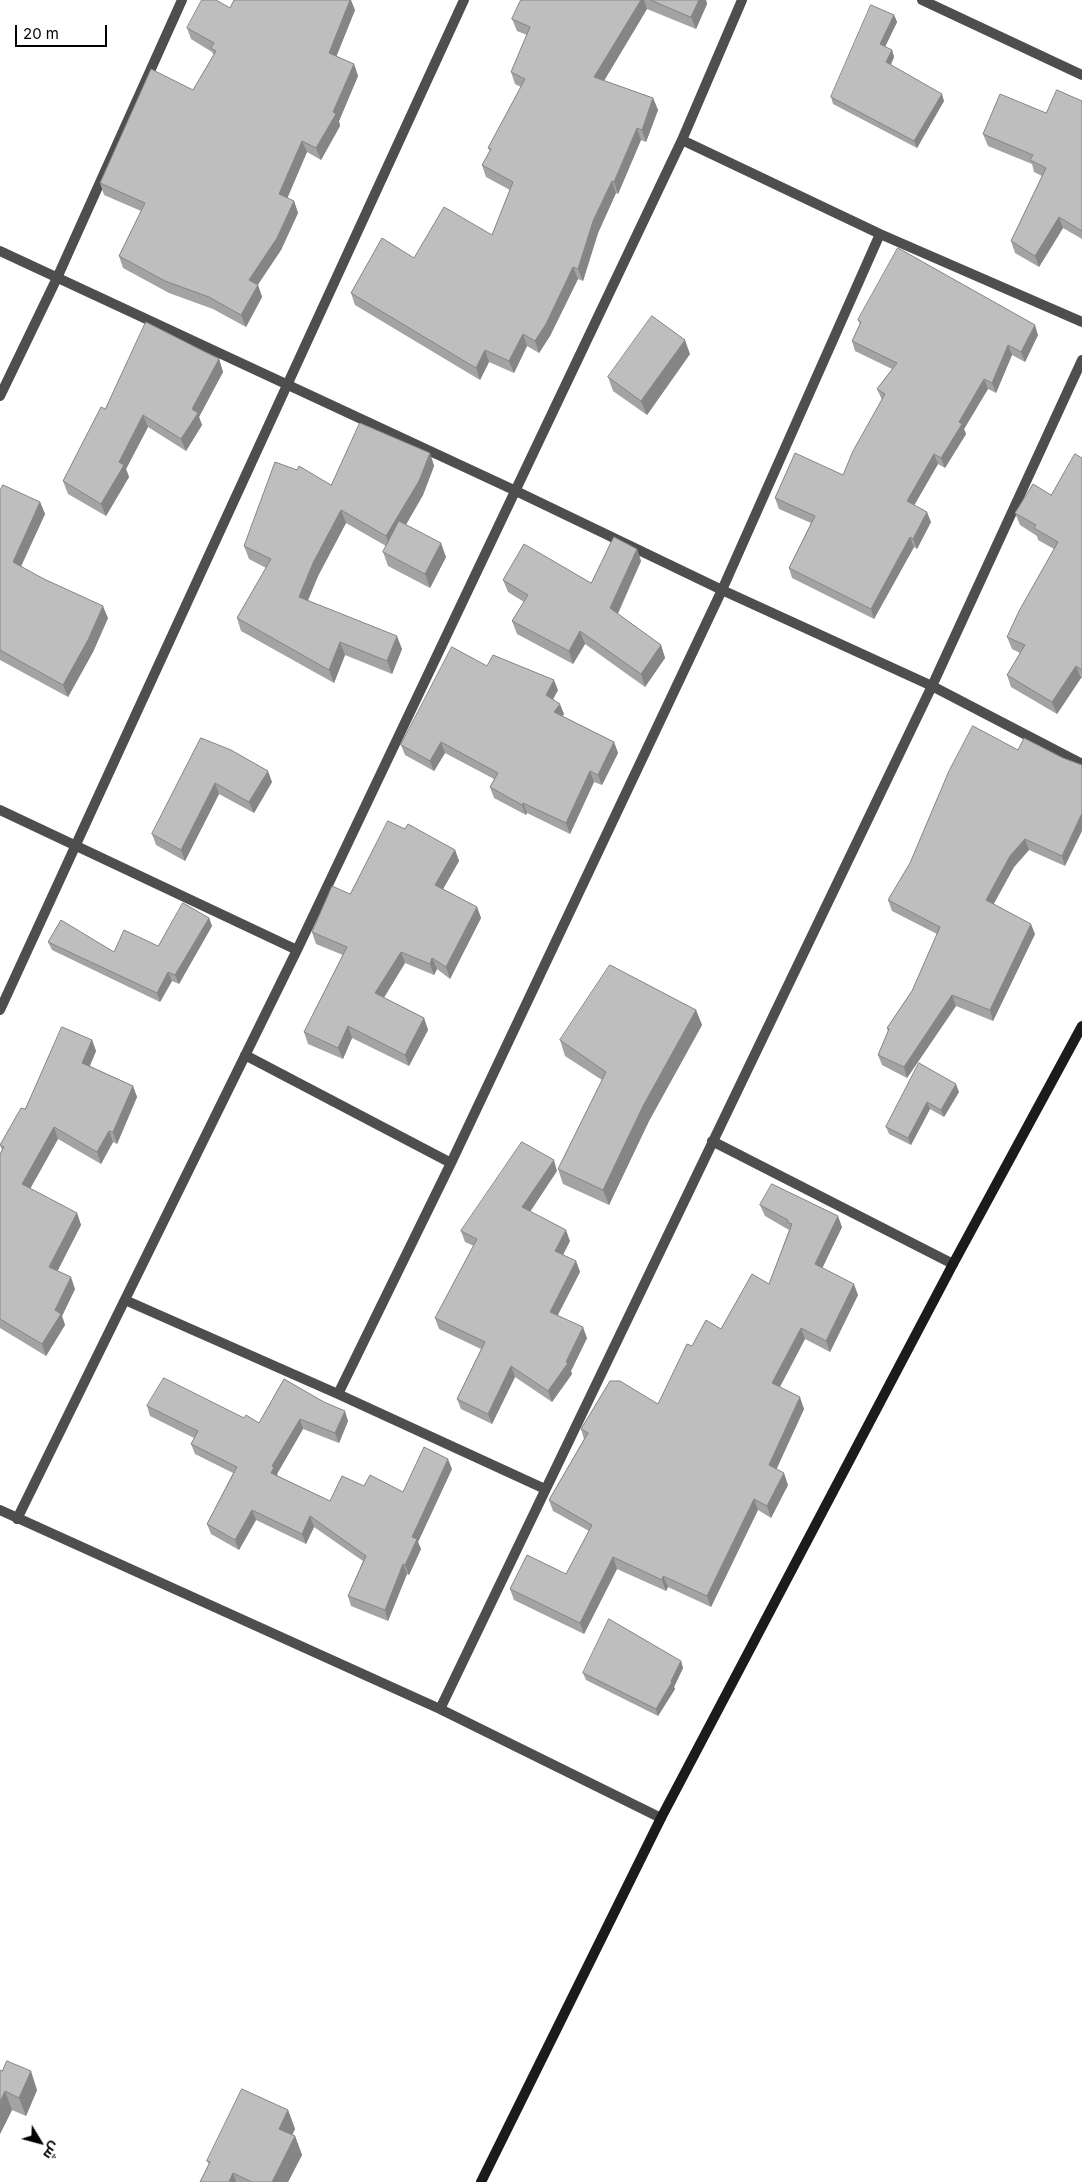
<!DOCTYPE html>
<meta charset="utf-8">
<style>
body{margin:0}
#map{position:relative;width:1082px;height:2182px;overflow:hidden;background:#fff;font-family:Inter,Cairo,sans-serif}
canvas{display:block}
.north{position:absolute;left:15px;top:2117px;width:50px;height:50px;-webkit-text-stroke:4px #fff;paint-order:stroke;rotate:127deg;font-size:14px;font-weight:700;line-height:20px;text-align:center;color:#000}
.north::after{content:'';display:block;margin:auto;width:18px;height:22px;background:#000;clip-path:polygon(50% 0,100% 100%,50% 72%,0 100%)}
.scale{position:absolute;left:15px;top:25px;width:92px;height:22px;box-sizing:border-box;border:2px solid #000;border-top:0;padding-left:6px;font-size:15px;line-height:18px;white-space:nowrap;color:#000;-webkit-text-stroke:4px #fff;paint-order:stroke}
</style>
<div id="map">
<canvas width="1082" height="2182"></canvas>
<div class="north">ش</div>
<div class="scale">20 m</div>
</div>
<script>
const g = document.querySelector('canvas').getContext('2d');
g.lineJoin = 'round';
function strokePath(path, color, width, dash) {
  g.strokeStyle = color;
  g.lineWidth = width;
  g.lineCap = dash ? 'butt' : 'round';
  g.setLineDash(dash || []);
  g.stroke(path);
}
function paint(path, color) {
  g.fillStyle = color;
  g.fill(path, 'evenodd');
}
const minor = new Path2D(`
 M922,0L1082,75
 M682,140L880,234
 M0,251L516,491L722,590L932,686L1082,764
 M0,396L57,278L182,0
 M0,810L297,950
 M0,1010L464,0
 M245,1055L451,1163
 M712,1141L953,1264
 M125,1300L338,1394
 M545,1489L338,1394L451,1163L722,590L880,234L1082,322
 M0,1510L440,1709L661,1818
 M17,1519L297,950L682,140L742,0
 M440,1709L932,686L1082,360`);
const secondary = new Path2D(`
 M481,2182L661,1818L953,1264L1082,1026`);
const wall = new Path2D(`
 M521,0H706L707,4L696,29L647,9L604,81L653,98L658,110L646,142L641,140L618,194L616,193L598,233L583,281L578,279L550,336L539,353L527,346L514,373L489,362L480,380L355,305L351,293L414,258L492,235L510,190L486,177L482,165L490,151L488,148L521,87L515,84L511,72L527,35L517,31L512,19Z
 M230,8L355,10L336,56L354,64L358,76L339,121L340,126L321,160L307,152L287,198L294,201L298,213L281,250L258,285L262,297L246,327L213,309L169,293L123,268L119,256L141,211L104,195L100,183L193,90L214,55L212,52L191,39L187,28Z
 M894,15L897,22L885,47L892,50L894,57L891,65L944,101L917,148L833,104L831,97Z
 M1082,101V239L1063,228L1039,267L1015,253L1011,241L1042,176L1034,172L1032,164L988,146L983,134Z
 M858,320L1038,335L1025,362L1012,355L996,393L988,389L964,429L966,434L945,468L938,464L914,505L931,522L917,549L914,547L874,619L792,578L789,568L811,523L779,509L775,498L843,475L882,400L877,389L892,369L855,351L852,341L860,324Z
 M690,354L647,415L613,391L608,377Z
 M219,359L223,372L199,417L202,425L186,451L148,427L126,469L129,477L106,516L68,494L63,481L105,409Z
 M430,453L434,466L423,495L406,525L446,557L430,588L388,566L383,552L386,546L346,523L318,576L308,600L402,649L392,674L345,655L334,683L241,631L237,618L266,568L249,559L244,546L331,485Z
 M1082,458V679L1081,678L1057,714L1011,687L1007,675L1020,653L1012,649L1007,637L1054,549L1038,540L1037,536L1020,525L1015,513L1051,495Z
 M0,491L40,502L45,514L21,567L108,618L93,652L68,697L0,660Z
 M637,549L641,561L618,614L661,645L665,658L645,687L585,644L573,664L517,634L512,621L524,602L508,592L503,580L591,583Z
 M487,666L558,690L553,699L564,714L562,716L614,742L618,753L602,785L594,782L570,834L527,813L526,815L494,798L490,787L494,779L445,753L434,771L405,755L401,745Z
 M201,738L272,782L254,813L219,794L185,861L156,845L152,834Z
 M1018,750L1063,758L1065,866L1029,850L1014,867L993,904L1035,934L993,1021L956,1006L907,1078L882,1065L878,1055L888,1032L887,1028L912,991L937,934L892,911L888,900Z
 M405,829L455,850L459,861L443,889L477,907L481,918L450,979L437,969L434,975L405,963L384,998L424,1018L428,1030L409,1066L352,1038L343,1059L308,1044L304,1032L343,955L316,944L312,932L350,894Z
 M209,918L212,926L179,984L172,981L160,1002L52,950L48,942L114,952L158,946Z
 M696,1010L702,1025L649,1121L609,1205L563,1184L558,1169L602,1080L565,1056L560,1040Z
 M92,1040L96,1051L90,1066L133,1086L137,1097L117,1144L113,1142L101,1164L58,1139L30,1189L77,1213L81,1225L57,1271L75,1289L62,1316L65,1325L46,1356L0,1328V1154L2,1150L0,1145L25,1109Z
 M919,1063L959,1092L944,1117L930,1109L911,1145L889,1134L886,1127Z
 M557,1171L530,1211L570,1241L563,1255L576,1261L580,1272L558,1315L587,1338L571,1371L572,1374L552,1402L515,1377L492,1424L461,1409L457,1399L481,1349L439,1329L435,1318L474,1246L465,1242L461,1231Z
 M760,1205L842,1227L822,1268L858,1295L830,1352L805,1339L780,1387L804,1409L776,1469L788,1485L771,1518L758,1510L711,1607L668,1587L666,1591L617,1569L584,1634L514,1600L510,1589L566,1574L589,1531L553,1511L549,1500L584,1439L581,1429L658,1404L692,1346L721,1329L769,1284L789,1230L765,1216Z
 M284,1379L348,1421L339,1443L303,1429L277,1474L278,1476L330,1501L364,1486L403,1492L452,1469L418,1542L421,1549L409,1575L407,1574L388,1621L351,1606L348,1596L363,1561L314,1527L306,1544L256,1520L239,1550L211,1534L207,1524L233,1473L195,1454L191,1444L194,1438L150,1416L147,1406L244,1418L259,1423Z
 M681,1661L683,1668L674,1687L675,1689L658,1716L586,1680L583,1673Z
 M2,2071L37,2090L26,2116L12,2110L0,2134Z
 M288,2110L295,2129L292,2135L295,2136L302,2155L288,2182H200L209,2164L207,2161Z`);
const shadedWall = new Path2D(`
 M350,0H351L355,10L333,65L329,53Z
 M641,0H644L647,9L599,89L594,77Z
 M699,0H706L707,4L696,29L691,17Z
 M894,15L897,22L883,51L880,44Z
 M892,50L894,57L888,69L886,62Z
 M354,64L358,76L339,121L340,126L321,160L316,148L333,112Z
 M942,94L944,101L917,148L914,141Z
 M653,98L658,110L646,142L642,130Z
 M637,128L641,140L618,194L614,182Z
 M302,141L307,152L284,206L279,194Z
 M612,181L616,193L598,233L583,281L578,269L593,221Z
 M294,201L298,213L281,250L253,291L249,280Z
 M1059,217L1063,228L1039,267L1035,256Z
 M573,267L578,279L550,336L539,353L535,341Z
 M258,285L262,297L246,327L241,315Z
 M1035,325L1038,335L1025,362L1021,352Z
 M523,334L527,346L514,373L509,361Z
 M685,340L690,354L647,415L641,401Z
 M1008,345L1012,355L996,393L992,383Z
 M485,350L489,362L480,380L476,368Z
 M219,359L223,372L199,417L202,425L186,451L181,439L192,409Z
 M984,379L988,389L964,429L966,434L945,468L941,458L959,422Z
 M143,415L148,427L126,469L129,477L106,516L101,504L119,462Z
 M430,453L434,466L423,495L391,550L386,536Z
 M934,454L938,464L911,511L907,501Z
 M40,502L45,514L17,574L13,562Z
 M341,510L346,523L318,576L304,610L299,597L313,563Z
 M927,512L931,522L917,549L913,539Z
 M910,537L914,547L874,619L871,609Z
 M441,543L446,557L430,588L425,574Z
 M637,549L641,561L614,621L610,608Z
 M103,606L108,618L93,652L68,697L63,685Z
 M580,631L585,644L573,664L569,651Z
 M397,636L402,649L392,674L387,661Z
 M340,642L345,655L334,683L329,670Z
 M661,645L665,658L645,687L641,674Z
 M1076,666L1081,678L1057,714L1052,702Z
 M554,680L558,690L550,705L546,695Z
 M560,704L564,714L558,723L554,712Z
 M441,742L445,753L434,771L430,761Z
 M614,742L618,753L602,785L598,775Z
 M268,771L272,782L254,813L249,802Z
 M590,771L594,782L570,834L566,823Z
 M215,783L219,794L185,861L181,850Z
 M523,803L527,813L526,815L522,805Z
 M1082,813V831L1065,866L1062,856Z
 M1025,839L1029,850L1014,867L990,911L986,900L1010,856Z
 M455,850L459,861L439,896L435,885Z
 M477,907L481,918L450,979L446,967Z
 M209,918L212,926L179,984L175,975Z
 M1031,924L1035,934L993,1021L990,1010Z
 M401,952L405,963L379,1005L375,993Z
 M432,958L437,969L434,975L430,964Z
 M168,972L172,981L160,1002L157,993Z
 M952,995L956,1006L907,1078L904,1067Z
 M696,1010L702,1025L649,1121L609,1205L603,1190L643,1106Z
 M424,1018L428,1030L409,1066L405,1055Z
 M348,1026L352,1038L343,1059L338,1048Z
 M92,1040L96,1051L86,1074L82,1063Z
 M956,1084L959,1092L944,1117L941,1110Z
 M133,1086L137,1097L117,1144L113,1132Z
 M927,1102L930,1109L911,1145L908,1138Z
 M54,1127L58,1139L26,1196L22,1184Z
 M109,1131L113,1142L101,1164L97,1152Z
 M554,1160L557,1171L526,1218L522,1207Z
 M77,1213L81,1225L54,1278L49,1267Z
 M838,1216L842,1227L819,1275L815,1264Z
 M566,1230L570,1241L559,1262L555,1251Z
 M576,1261L580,1272L554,1322L550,1312Z
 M71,1277L75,1289L62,1316L65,1325L46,1356L42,1344L55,1310Z
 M854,1284L858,1295L830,1352L826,1341Z
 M583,1327L587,1338L571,1371L572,1374L552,1402L548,1391L566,1362Z
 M801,1328L805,1339L776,1394L772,1383Z
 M511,1366L515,1377L492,1424L488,1414Z
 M800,1397L804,1409L773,1477L769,1465Z
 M345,1411L348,1421L339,1443L335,1433Z
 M300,1419L303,1429L277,1474L278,1477L271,1473L272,1466Z
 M448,1459L452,1469L418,1542L421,1549L409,1575L405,1565L412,1537Z
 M784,1473L788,1485L771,1518L767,1506Z
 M754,1499L758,1510L711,1607L707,1596Z
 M252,1510L256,1520L239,1550L235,1540Z
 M310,1516L314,1527L306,1544L302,1534Z
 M613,1557L617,1569L584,1634L580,1623Z
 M403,1564L407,1574L388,1621L385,1610Z
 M663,1576L668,1587L666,1591L662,1580Z
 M681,1661L683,1668L674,1687L675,1689L658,1716L656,1709Z
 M31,2071L37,2090L26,2116L19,2098Z
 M5,2091L12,2110L0,2134V2102Z
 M288,2110L295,2129L286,2147L279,2129Z
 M295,2136L302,2155L288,2182H272Z
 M233,2173L236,2182H229Z`);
const building = new Path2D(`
 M202,0H216L230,8L234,0H350L329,53L354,64L333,112L336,114L316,148L302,141L279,194L294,201L277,238L249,280L258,285L241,315L209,297L165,281L119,256L145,203L100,183L151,69L193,90L216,51L211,48L214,43L187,28Z
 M521,0H641L594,77L653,98L642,130L637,128L614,182L612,181L593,221L578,269L573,267L546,324L535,341L523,334L509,361L485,350L476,368L351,293L382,238L414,258L444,207L492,235L513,182L482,165L491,149L488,148L525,79L511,72L530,27L512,19Z
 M651,0H699L691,17Z
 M871,5L894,15L880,44L892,50L886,62L942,94L914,141L831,97Z
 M1057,90L1082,101V231L1059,217L1035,256L1011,241L1046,168L1030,160L1033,155L983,134L1000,94L1046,113Z
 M898,248L1035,325L1021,352L1008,345L992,383L984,379L959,422L962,424L941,458L934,454L907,501L927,512L913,539L910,537L871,609L789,568L815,516L775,498L795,453L843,475L853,451L885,394L877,389L897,363L852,341L861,322L858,320Z
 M652,316L685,340L641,401L608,377Z
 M146,322L219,359L192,409L198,413L181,439L143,415L119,462L124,465L101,504L63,481L101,407L105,409Z
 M360,423L430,453L419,481L386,536L341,510L313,563L299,597L397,636L387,661L340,642L329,670L237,618L271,559L244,546L275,462L297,470L299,466L331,485Z
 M1075,454L1082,458V670L1076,666L1052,702L1007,675L1025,645L1007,637L1019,611L1058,542L1034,528L1036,525L1015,513L1033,484L1051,495Z
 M3,485L40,502L13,562L44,579L103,606L88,640L63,685L0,650V491Z
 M399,521L441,543L425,574L383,552Z
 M614,537L637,549L610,608L661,645L641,674L580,631L569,651L512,621L528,595L503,580L524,544L591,583Z
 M452,647L487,666L493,655L554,680L546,695L560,704L554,712L614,742L598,775L590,771L566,823L523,803L522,805L490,787L498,773L441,742L430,761L401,745Z
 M973,726L1018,750L1024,738L1063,758L1082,765V813L1062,856L1025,839L1010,856L986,900L1031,924L990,1010L952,995L904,1067L878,1055L889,1029L887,1028L912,991L940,927L888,900L910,863L949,771Z
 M201,738L231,750L268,771L249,802L215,783L181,850L152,834Z
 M388,821L405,829L408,824L455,850L435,885L477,907L446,967L432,958L430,964L401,952L375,993L424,1018L405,1055L348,1026L338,1048L304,1032L347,947L312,932L332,886L350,894Z
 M183,903L209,918L175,975L168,972L157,993L48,942L61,920L114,952L124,930L158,946Z
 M610,965L696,1010L643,1106L603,1190L558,1169L606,1072L560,1040Z
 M62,1027L92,1040L82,1063L133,1086L113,1132L109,1131L97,1152L54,1127L22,1184L77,1213L49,1267L71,1277L55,1310L61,1314L42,1344L0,1319V1154L4,1147L0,1145L21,1108L25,1109Z
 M919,1063L956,1084L941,1110L927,1102L908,1138L886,1127Z
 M522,1142L554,1160L522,1207L566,1230L555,1251L576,1261L550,1312L583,1327L566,1362L568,1363L548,1391L511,1366L488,1414L457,1399L485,1342L435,1318L477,1239L461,1231Z
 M772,1184L838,1216L815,1264L854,1284L826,1341L801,1328L772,1383L800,1397L769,1465L784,1473L767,1506L754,1499L707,1596L663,1576L662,1580L613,1557L580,1623L510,1589L527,1555L566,1574L592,1525L549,1500L588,1433L581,1429L610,1381H620L658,1404L687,1344L692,1346L706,1320L721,1329L752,1274L769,1284L792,1224L787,1222L788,1220L760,1205Z
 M164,1378L244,1418L246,1415L259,1423L284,1379L324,1402L345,1411L335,1433L300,1419L272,1466L274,1467L271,1473L330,1501L342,1476L364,1486L370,1475L403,1492L424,1447L448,1459L412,1537L417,1539L405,1565L403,1564L385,1610L348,1596L366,1556L310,1516L302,1534L252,1510L235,1540L207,1524L237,1467L191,1444L198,1431L147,1406Z
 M609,1619L681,1661L671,1681L672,1682L656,1709L583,1673Z
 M7,2061L31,2071L19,2098L5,2091L0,2102V2070L2,2071Z
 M242,2089L288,2110L279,2129L295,2136L272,2182H252L233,2173L229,2182H200L210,2162L207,2161Z`);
strokePath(minor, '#4e4e4e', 10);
strokePath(secondary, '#1b1b1b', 10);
paint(wall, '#a3a3a3');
paint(shadedWall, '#858585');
paint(building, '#bebebe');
strokePath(building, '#858585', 1);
</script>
